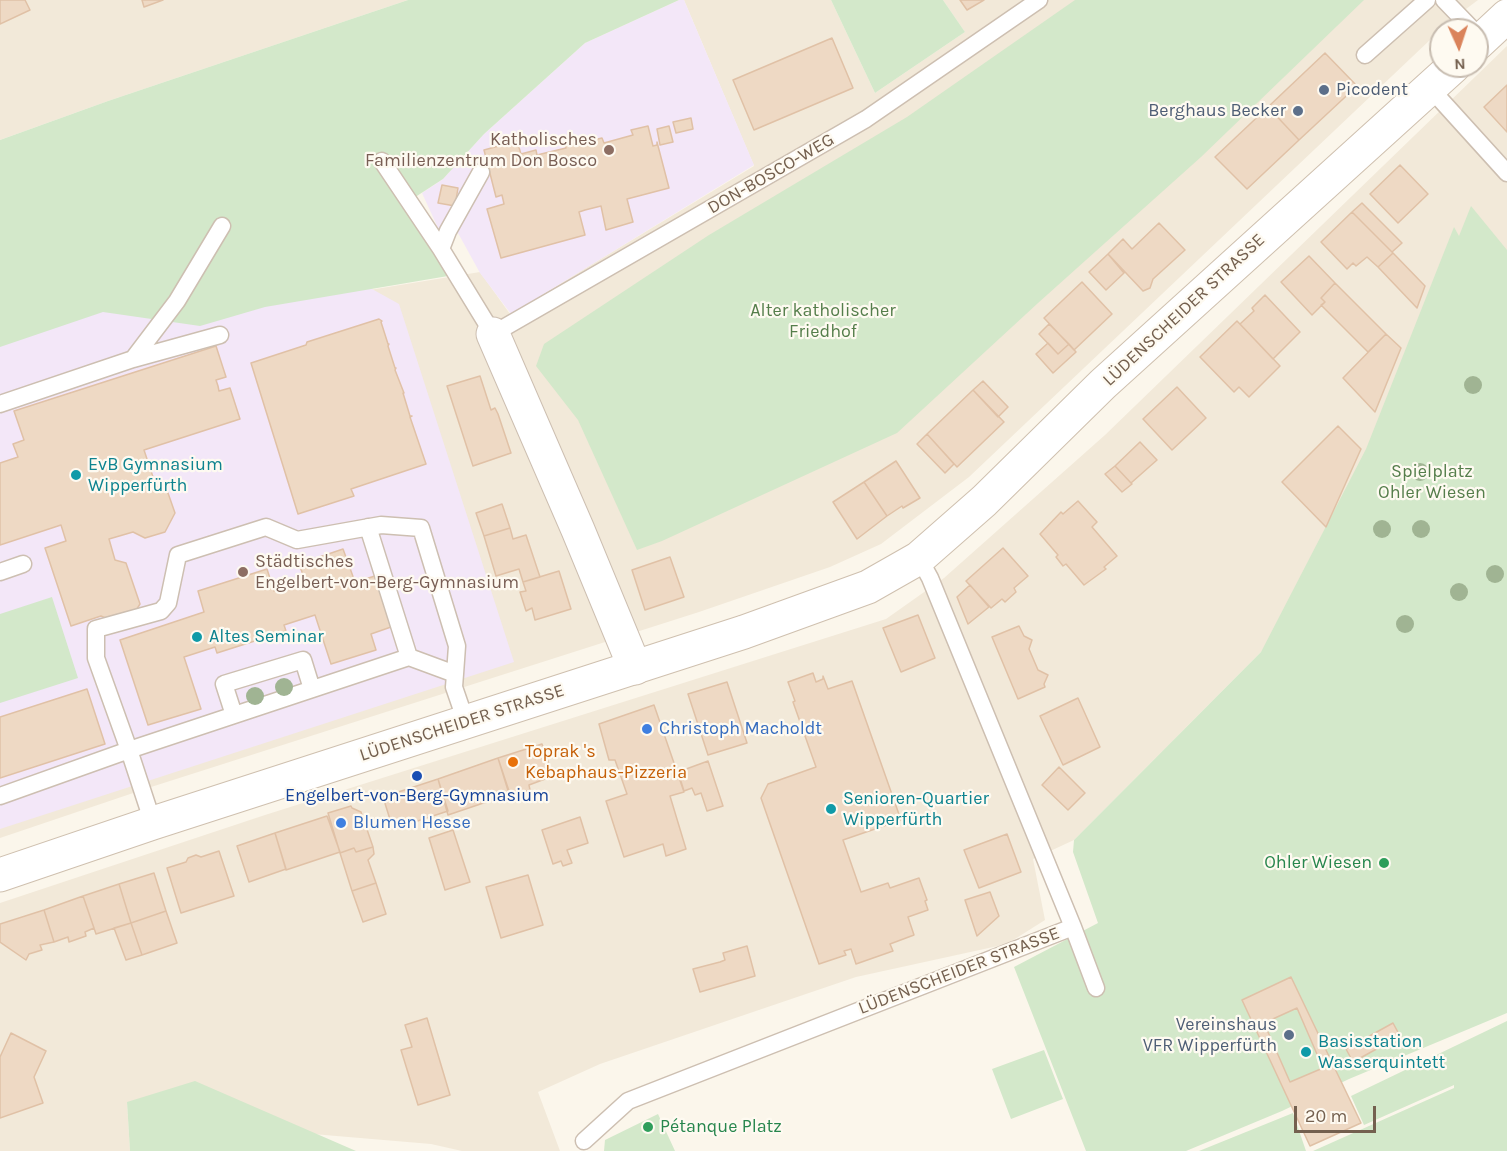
<!DOCTYPE html>
<meta charset="utf-8">
<style>
body{margin:0}
#map{position:relative;width:1507px;height:1151px;overflow:hidden;background:#fbf6eb;font-family:Karla,sans-serif}
canvas{display:block}
.north{position:absolute;left:1429px;top:18px;width:60px;height:60px;box-sizing:border-box;background:#fefaf1;border:2px solid #c7bcb0;border-radius:50%;rotate:177deg;font-size:16px;font-weight:700;line-height:24px;text-align:center;color:#74604f}
.north::after{content:'';display:block;margin:auto;width:21px;height:27px;background:#da835b;clip-path:polygon(50% 0,100% 100%,50% 72%,0 100%)}
.scale{position:absolute;left:1294px;top:1106px;width:82px;height:27px;box-sizing:border-box;border:3px solid #74604f;border-top:0;padding-left:8px;font-size:18px;line-height:21px;white-space:nowrap;color:#74604f;-webkit-text-stroke:4px #fefaf1;paint-order:stroke}
</style>
<div id="map">
<canvas width="1507" height="1151"></canvas>
<div class="north">N</div>
<div class="scale">20 m</div>
</div>
<script>
const g = document.querySelector('canvas').getContext('2d');
g.lineJoin = 'round';
function paint(path, color) {
  g.fillStyle = color;
  g.fill(path, 'evenodd');
}
function strokePath(path, color, width, dash) {
  g.strokeStyle = color;
  g.lineWidth = width;
  g.lineCap = dash ? 'butt' : 'round';
  g.setLineDash(dash || []);
  g.stroke(path);
}
function label(font, color, halo, rows, align = 'center') {
  g.font = font + ' Karla,sans-serif';
  g.lineWidth = 4.5;
  g.setLineDash([]);
  g.textBaseline = 'middle';
  g.strokeStyle = halo;
  g.fillStyle = color;
  for (const [text, x, y, turn = 0] of rows) {
    g.save();
    g.translate(x, y);
    g.rotate((+turn || 0) * Math.PI / 180);
    g.textAlign = isNaN(turn) ? turn : align;
    if (halo) g.strokeText(text, 0, 0);
    g.fillText(text, 0, 0);
    g.restore();
  }
}
const residential = new Path2D(`
 M0,0H408L108,101L0,140Z
 M684,0H831L875,93L965,32L943,0H1478L1450,21L969,477L881,544L830,567L699,612L148,788L0,838V347L265,307L480,272L510,314L754,166Z
 M1507,46V357L1261,652L1074,840L1033,859L1045,920L1007,944L856,977L600,1064L538,1092L560,1151H462L431,1144L301,1133L127,1102L130,1151H0V903L265,815L886,619L944,578L1105,435Z`);
const education = new Path2D(`
 M679,0H684L754,165L511,314L480,273L458,233L438,228L422,193L443,179L484,134L585,43Z
 M336,269L399,304L514,662L0,829V327Z`);
const green = new Path2D(`
 M408,0H679L585,43L484,134L443,179L403,205L448,276L265,307L200,326L103,312L0,347V140L108,101Z
 M831,0H943L965,32L875,93Z
 M1075,0H1364L1201,157L1038,303L897,433L662,541L637,550L578,420L536,366L544,344L709,235L907,117Z
 M1471,206L1507,250V1013L1349,1079L1282,1111L1186,1151H1086L1014,967L1098,923L1073,852L1074,840L1261,652L1366,449L1454,227L1459,236Z
 M52,597L78,678L0,703V614Z
 M1507,1021V1151H1313L1454,1088V1085L1364,1125L1351,1096Z
 M1044,1050L1063,1099L1011,1119L992,1069Z
 M195,1081L356,1151H130L127,1102Z
 M1293,1113L1306,1151H1199Z
 M658,1114L675,1151H604L605,1140Z`);
const building = new Path2D(`
 M0,0H25L30,10L0,24Z
 M142,0H163L144,7Z
 M960,0H984L967,10Z
 M832,38L853,88L754,130L733,80Z
 M1325,53L1357,86L1299,140L1268,107Z
 M1507,85V132L1484,107Z
 M1268,107L1299,140L1247,189L1215,157Z
 M691,118L693,129L676,133L673,122Z
 M648,126L653,146L657,145V142L669,188L627,199L633,222L606,230L601,206L585,210L579,212L585,235L501,258L487,209L504,204L502,195L496,197L484,150L517,141L521,154L536,150L537,155L566,148L565,143L583,137L585,142L602,138L604,143L633,135L631,130Z
 M669,126L673,142L660,145L657,129Z
 M1400,165L1428,194L1398,223L1370,194Z
 M442,185L458,188L455,206L438,203Z
 M1362,203L1402,243L1392,252L1352,212Z
 M1352,212L1393,253L1378,267L1367,257L1356,266L1353,263L1347,269L1321,242Z
 M1159,223L1185,250L1153,279L1150,288L1143,291L1108,254L1123,239L1132,249Z
 M1393,253L1425,286L1417,308L1378,267Z
 M1108,254L1124,273L1106,290L1089,272Z
 M1309,256L1335,283L1321,298L1325,302L1312,315L1281,282Z
 M1082,282L1112,314L1074,350L1044,318Z
 M1335,283L1386,334L1368,352L1321,305L1325,302L1321,298Z
 M1265,295L1300,332L1273,359L1240,324L1254,311L1252,308Z
 M379,319L382,321L381,322L388,344H389L388,346L395,368H396L395,370L404,393H403L410,416H412L410,417L426,464L351,489L354,496L298,514L251,363L306,345L307,342Z
 M1237,321L1280,366L1249,397L1239,387L1234,392L1200,357Z
 M1049,324L1069,344L1058,354L1039,334Z
 M1386,334L1401,348L1375,412L1343,378Z
 M1048,343L1058,354L1069,344L1076,352L1053,373L1036,354Z
 M216,346L226,377L216,380L218,386L219,391L230,388L240,419L144,450L156,486L168,493L175,513L165,532L145,538L133,532L109,539L115,560L126,563L140,604L135,612L110,620L101,616L71,626L45,548L66,541L61,525L0,545V463L18,457L13,444L24,440L14,411Z
 M480,376L491,410L495,408L498,414L511,453L473,466L447,386Z
 M983,381L1008,407L998,417L973,390Z
 M1177,387L1206,418L1172,450L1143,419Z
 M973,390L1004,422L957,467L927,434Z
 M1338,426L1361,449L1326,527L1282,482Z
 M927,434L954,464L945,473L917,444Z
 M1140,442L1157,460L1131,483L1115,466Z
 M896,461L920,498L903,508L902,506L887,516L864,482Z
 M1115,466L1132,484L1122,492L1105,474Z
 M864,482L887,516L857,539L833,502Z
 M1078,501L1097,522L1092,527L1117,556L1104,567L1106,569L1084,585L1066,564L1063,566L1056,557L1058,555L1040,534L1061,512L1063,514Z
 M502,504L510,528L484,536L476,513Z
 M510,528L513,539L526,535L540,577L523,582L519,569L496,576L484,536Z
 M1003,548L1028,576L1014,588L1016,592L1005,602L1002,599L991,608L966,581Z
 M343,549L355,582L375,576L391,627L371,634L376,650L331,664L315,615L284,625L286,631L217,653L215,647L184,657L201,709L148,725L120,640L204,612L198,591L267,569L274,591L305,580L299,564Z
 M670,557L684,597L645,610L632,570Z
 M559,571L571,609L535,620L532,608L526,611L520,592L526,591L523,582Z
 M970,585L989,607L968,624L957,597Z
 M918,615L935,658L901,672L883,628Z
 M1019,626L1024,636L1032,640L1029,649L1038,670L1048,675L1044,684L1045,687L1018,699L992,637Z
 M813,673L816,682L823,679V676L828,689L852,681L901,820L843,840L861,892L888,883L890,888L919,878L927,900L925,901L928,910L908,917L914,935L890,944L893,951L856,964L851,949L844,951L846,955L819,964L761,798L768,784L816,767L793,702L795,701L788,682Z
 M727,682L747,743L708,755L688,694Z
 M87,689L105,744L0,778V717Z
 M1078,698L1100,747L1063,765L1040,716Z
 M654,705L684,792L670,796L686,849L666,856L663,844L624,857L606,801L627,794L615,760H609L599,724Z
 M542,744L553,776L529,785L530,790L510,797L498,758Z
 M498,758L510,794L448,815L438,779Z
 M708,761L723,806L707,811L701,793L695,795L692,788L684,791L678,772Z
 M1059,767L1085,793L1068,810L1042,785Z
 M438,779L448,811L393,829L383,797Z
 M351,806L352,808L361,812L373,847L356,852L354,848L340,853L328,813Z
 M327,816L340,852L286,870L275,833Z
 M580,817L588,843L567,850L572,863L563,866L561,861L553,864L542,830Z
 M453,830L470,882L445,890L429,838Z
 M275,833L286,869L249,882L237,846Z
 M1007,834L1021,872L979,888L964,850Z
 M373,847L374,854L368,860L376,883L352,891L340,853L354,848L356,852Z
 M219,851L234,896L181,913L167,868L186,862L188,858L196,855L201,857Z
 M154,873L166,911L131,923L119,884Z
 M528,875L543,925L501,938L486,887Z
 M376,883L386,914L363,922L352,891Z
 M119,884L131,923L96,934L83,896Z
 M990,892L999,916L977,936L965,900Z
 M83,896L94,928L85,932L86,936L69,942L68,937L54,942L44,910Z
 M44,910L54,942L40,945L42,950L29,954L26,960L0,942V924Z
 M166,911L177,943L142,955L131,923Z
 M131,923L142,955L126,960L114,928Z
 M747,946L755,976L700,992L693,969L720,962L725,960L723,953Z
 M1291,977L1361,1123L1310,1146L1242,1000Z
 M1297,1008L1323,1068L1290,1082L1264,1023Z
 M427,1018L450,1095L418,1105L401,1050L412,1047L405,1025Z
 M1393,1023L1400,1036L1353,1062L1346,1049Z
 M11,1033L46,1051L34,1077L43,1103L0,1118V1057Z`);
const service = new Path2D(`
 M1444,0L1473,30
 M1365,55L1427,0
 M1430,88L1507,173
 M382,161L441,249L493,334L866,119L1039,0
 M441,249L448,231L481,172
 M133,359L177,301L222,226
 M0,404L133,359L220,335
 M368,527L409,657
 M0,572L23,564
 M455,674L457,646L421,528L381,525L297,540L266,527L178,555L168,603L161,611L96,629V658L129,750L409,657L455,674L454,687L466,722
 M234,715L224,684L303,660L312,689
 M0,796L129,750L153,823
 M1073,927L1096,988
 M584,1141L628,1101L1073,927L930,578L919,558`);
const minor = new Path2D(`
 M493,334L578,530L635,668`);
const secondary = new Path2D(`
 M1477,44L1507,16
 M0,875L153,823L744,632L868,587L919,558L984,501L1103,384L1454,66`);
const trees = [
 [1473,385],
 [1420,472],
 [1382,529],
 [1421,529],
 [1495,574],
 [1459,592],
 [1405,624],
 [284,687],
 [255,696]
];
const markers = [
 [1324,90,6,"#5c6f8a"],
 [1298,111,6,"#5c6f8a"],
 [609,150,6,"#8d6e63"],
 [76,475,6,"#0f9aa8"],
 [243,572,6,"#8d6e63"],
 [197,637,6,"#0f9aa8"],
 [647,729,6,"#3f7fe0"],
 [513,762,6,"#e8710a"],
 [417,776,6,"#1a4fb4"],
 [831,809,6,"#0f9aa8"],
 [341,823,6,"#3f7fe0"],
 [1384,863,6,"#2e9e5b"],
 [1289,1035,6,"#5c6f8a"],
 [1306,1052,6,"#0f9aa8"],
 [648,1127,6,"#2e9e5b"]
];
const serviceNames = [
 ["Picodent",1336,90,"left"],
 ["Berghaus Becker",1286,111],
 ["Vereinshaus",1277,1025],
 ["VFR Wipperfürth",1277,1046]
];
const educationNames = [
 ["Katholisches",597,140],
 ["Familienzentrum Don Bosco",597,161],
 ["Städtisches",255,562,"left"],
 ["Engelbert-von-Berg-Gymnasium",255,583,"left"]
];
const streetNames = [
 ["DON-BOSCO-WEG",771,174,-30],
 ["LÜDENSCHEIDER STRASSE",1184,310,-43],
 ["LÜDENSCHEIDER STRASSE",462,723,-18],
 ["LÜDENSCHEIDER STRASSE",959,971,-21]
];
const parkNames = [
 ["Alter katholischer",823,311],
 ["Friedhof",823,332],
 ["Spielplatz",1432,472],
 ["Ohler Wiesen",1432,493]
];
const cultureNames = [
 ["EvB Gymnasium",88,465],
 ["Wipperfürth",88,486],
 ["Altes Seminar",209,637],
 ["Senioren-Quartier",843,799],
 ["Wipperfürth",843,820],
 ["Basisstation",1318,1042],
 ["Wasserquintett",1318,1063]
];
const shopNames = [
 ["Christoph Macholdt",659,729],
 ["Blumen Hesse",353,823]
];
const foodNames = [
 ["Toprak 's",525,752],
 ["Kebaphaus-Pizzeria",525,773]
];
const transitNames = [
 ["Engelbert-von-Berg-Gymnasium",417,796]
];
const leisureNames = [
 ["Ohler Wiesen",1372,863],
 ["Pétanque Platz",660,1127,"left"]
];
paint(residential, '#f2e9d9');
paint(education, '#f3e7f8');
paint(green, '#d3e8ca');
paint(building, '#eed9c4');
strokePath(building, '#e0c1a6', 1.5);
strokePath(service, '#cdbfb1', 19);
strokePath(minor, '#cdbfb1', 35);
strokePath(secondary, '#cfc0af', 35);
strokePath(service, '#fff', 16);
strokePath(minor, '#fff', 33);
strokePath(secondary, '#fff', 33);
g.fillStyle = '#a0b493';
for (const [x, y] of trees) {
  g.beginPath();
  g.arc(x, y, 9, 0, 2 * Math.PI);
  g.fill();
}
for (const [x, y, r, color] of markers) {
  const dot = new Path2D();
  dot.arc(x, y, r, 0, 2 * Math.PI);
  g.fillStyle = color;
  g.fill(dot);
  strokePath(dot, '#fefaf1', 2);
}
label('18px', '#4e5e75', '#fefaf1', serviceNames, 'right');
label('18px', '#785e54', '#fefaf1', educationNames, 'right');
label('18px', '#74604f', '#fefaf1', streetNames);
label('18px', '#557e4b', '#fefaf1', parkNames);
label('18px', '#0d838f', '#fefaf1', cultureNames, 'left');
label('18px', '#366cbe', '#fefaf1', shopNames, 'left');
label('18px', '#c56008', '#fefaf1', foodNames, 'left');
label('18px', '#164399', '#fefaf1', transitNames);
label('18px', '#27864d', '#fefaf1', leisureNames, 'right');
</script>
